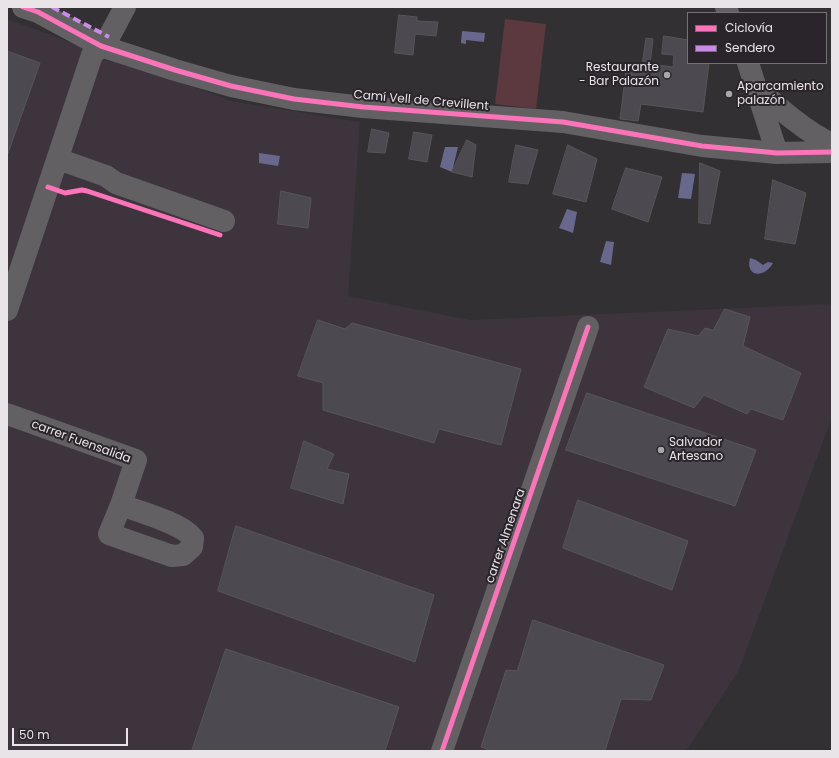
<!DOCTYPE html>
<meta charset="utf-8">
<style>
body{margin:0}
#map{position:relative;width:839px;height:758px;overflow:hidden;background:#333033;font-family:Poppins,sans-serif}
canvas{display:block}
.frame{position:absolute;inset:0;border:8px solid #e8e4e8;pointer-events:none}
.legend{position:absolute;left:687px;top:12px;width:140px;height:52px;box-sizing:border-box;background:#2a252a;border:1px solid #767176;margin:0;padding:5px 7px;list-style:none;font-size:12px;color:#e8e4e8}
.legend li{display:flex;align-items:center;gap:8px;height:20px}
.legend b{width:20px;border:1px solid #767176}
.scale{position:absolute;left:12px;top:728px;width:116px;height:18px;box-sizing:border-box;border:2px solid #e8e4e8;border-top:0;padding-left:5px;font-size:12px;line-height:14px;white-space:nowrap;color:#e8e4e8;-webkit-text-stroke:3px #2a252a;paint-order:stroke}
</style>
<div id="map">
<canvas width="839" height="758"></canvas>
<div class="frame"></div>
<ul class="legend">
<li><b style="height:5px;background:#fb73b8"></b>Ciclovía</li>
<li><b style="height:5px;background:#ca8be6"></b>Sendero</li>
</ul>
<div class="scale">50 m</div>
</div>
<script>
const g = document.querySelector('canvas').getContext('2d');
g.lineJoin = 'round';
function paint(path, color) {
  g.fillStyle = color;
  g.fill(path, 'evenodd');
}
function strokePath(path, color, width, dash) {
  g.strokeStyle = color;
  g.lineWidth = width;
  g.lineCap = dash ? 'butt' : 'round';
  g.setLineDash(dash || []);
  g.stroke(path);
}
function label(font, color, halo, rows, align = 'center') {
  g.font = font + ' Poppins,sans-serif';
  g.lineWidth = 4;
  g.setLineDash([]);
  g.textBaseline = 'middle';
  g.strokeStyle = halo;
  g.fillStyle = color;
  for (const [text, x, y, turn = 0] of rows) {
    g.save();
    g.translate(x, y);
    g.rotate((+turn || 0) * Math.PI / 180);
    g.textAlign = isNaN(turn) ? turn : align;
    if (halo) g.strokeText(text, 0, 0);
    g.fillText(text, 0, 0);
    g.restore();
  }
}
const built = new Path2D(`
 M7,19L232,101L360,122L348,296L470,320L832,304V417L739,670L686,751H7Z`);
const green = new Path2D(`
 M505,19L546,24L536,109L495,104Z`);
const water = new Path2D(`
 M462,31L485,33L484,42L466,40V44L461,43Z
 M445,147H458L452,172L440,167Z
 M259,153L280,156L278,166L259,163Z
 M682,173L695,174L691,199L678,198Z
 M567,209L577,212L573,233L559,228Z
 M606,241L614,242L611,265L600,262Z
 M750,258L756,260L763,265L768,262L773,263C765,278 745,278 750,258Z`);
const building = new Path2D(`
 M399,15L417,17V21L438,22L436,36L415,34L413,55L395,53Z
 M664,36L688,40V63H709L703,112L641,104L638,121L620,119L626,71L641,73L646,38L653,39L650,64L673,67L674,55L662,54Z
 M7,51L40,63L7,156Z
 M372,129L389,133L385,153L368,152Z
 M414,132L432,135L427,162L409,159Z
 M467,140L476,145L472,177L452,172Z
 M516,145L538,150L528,184L509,182Z
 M568,145L597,159L586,202L553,194Z
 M700,163L720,171L710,224L699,223Z
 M626,168L662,177L648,222L612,209Z
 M773,180L806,193L795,244L765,239Z
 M281,191L311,198L308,228L278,224Z
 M725,309L750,317L743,346L801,373L783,420L751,409L747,414L704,395L694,408L644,387L668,329L698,336L705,328L713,330Z
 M318,320L345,329L352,323L521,369L501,445L439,429L434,443L323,410V383L298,376Z
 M587,393L756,450L735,506L566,450Z
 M304,441L334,454L327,469L349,474L343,504L291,488Z
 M578,500L688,541L672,590L563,548Z
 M236,526L434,595L415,662L218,591Z
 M533,620L664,665L651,700L621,699L605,751H492L481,747L506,670L517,671Z
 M226,649L399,707L385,751H192Z`);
const minor = new Path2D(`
 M23,7L38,12L101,46L175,70L231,86L294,99L363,107L563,122L702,146L777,153L832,152
 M726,7L728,13
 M748,63L777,153
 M756,87C779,108 804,131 832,144
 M58,159L106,176L116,183L224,221
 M7,310L92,55L109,37L125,7
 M7,414L136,460L121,505L109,534L172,556L183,555L192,547L193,538C182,523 140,512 121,505
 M442,751L588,327`);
const quiet = new Path2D(`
 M52,7L109,37`);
const cycleway = new Path2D(`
 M23,7L38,12L101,46L175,70L231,86L294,99L363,107L563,122L702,146L777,153L832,152
 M48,187L65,193L82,190L87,191L220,235
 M442,751L588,327`);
const markers = [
 [667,75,4,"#a9a5a9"],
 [729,94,4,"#a9a5a9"],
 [661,450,4,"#a9a5a9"]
];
const poiNames = [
 ["Restaurante",659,68,"right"],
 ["- Bar Palazón",659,82,"right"],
 ["Aparcamiento",737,87],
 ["palazón",737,101],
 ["Salvador",669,443],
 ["Artesano",669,457]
];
const streetNames = [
 ["Camí Vell de Crevillent",421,101,5],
 ["carrer Fuensalida",81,442,20],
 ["carrer Almenara",506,536,-71]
];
paint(built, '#3d343d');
paint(green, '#5b393e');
paint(water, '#68688d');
paint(building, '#4d4951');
strokePath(building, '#575557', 1);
strokePath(minor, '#626062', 22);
strokePath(quiet, '#ca8be6', 4, [8, 4]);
strokePath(cycleway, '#fb73b8', 5);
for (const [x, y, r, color] of markers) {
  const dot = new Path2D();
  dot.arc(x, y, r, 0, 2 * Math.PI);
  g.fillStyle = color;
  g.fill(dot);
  strokePath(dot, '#2a252a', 1.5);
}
label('12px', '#e8e4e8', '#2a252a', poiNames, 'left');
label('12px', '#e8e4e8', '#2a252a', streetNames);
</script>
